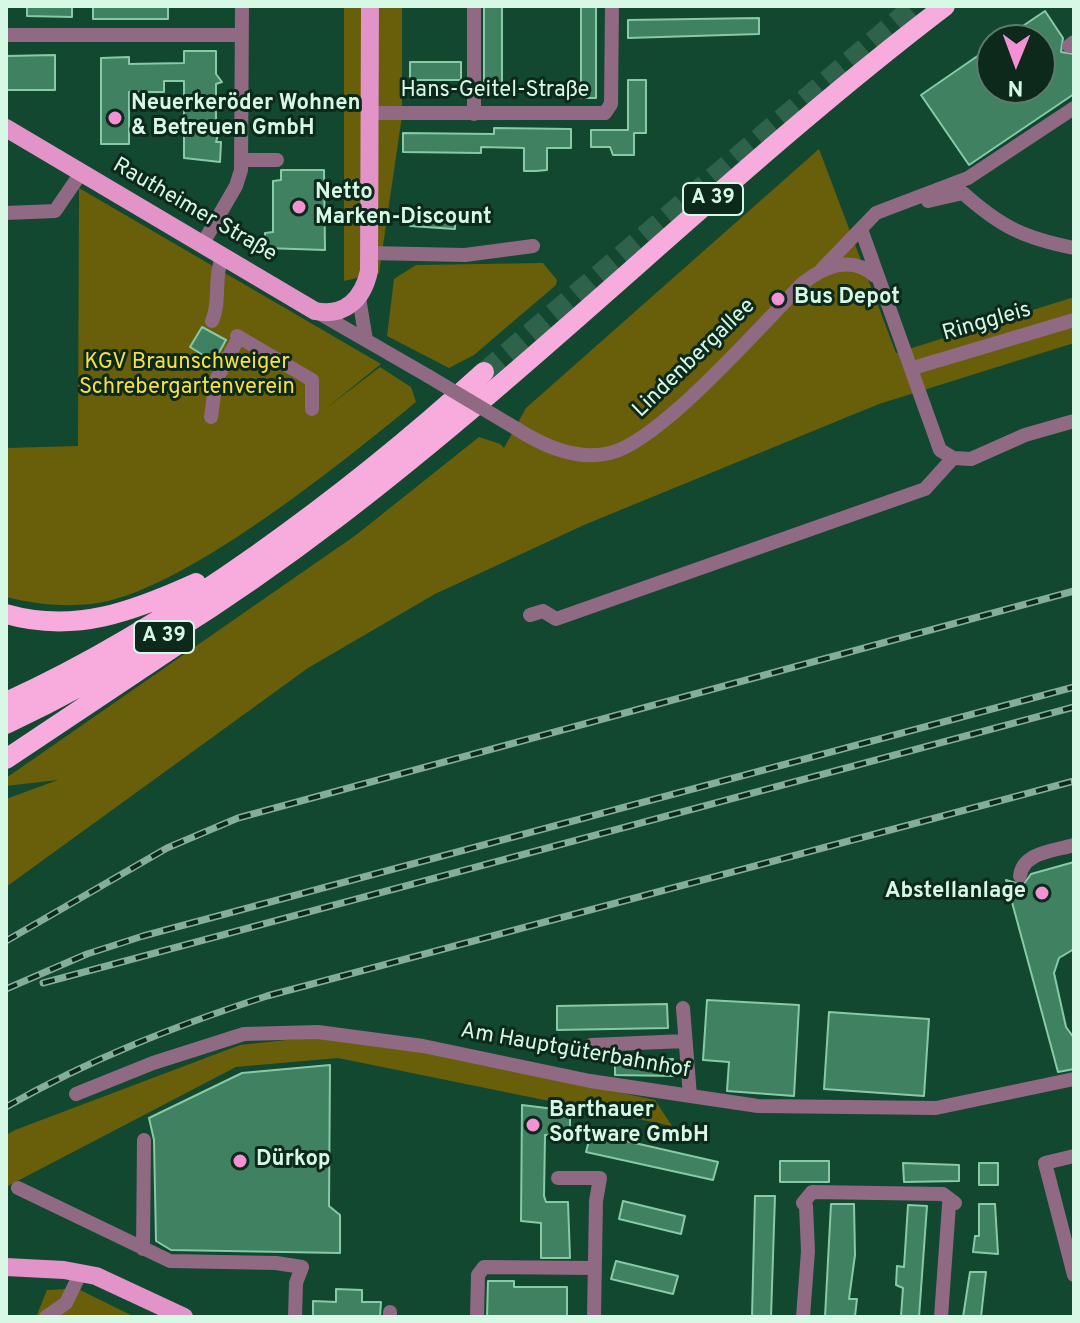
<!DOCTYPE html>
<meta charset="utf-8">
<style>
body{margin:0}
#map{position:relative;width:1080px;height:1323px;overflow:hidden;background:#124730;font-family:Overpass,sans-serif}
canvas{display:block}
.frame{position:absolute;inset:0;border:8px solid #d6f8e4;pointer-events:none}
.north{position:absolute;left:976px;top:24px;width:80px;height:80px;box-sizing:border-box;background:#0d291c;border:2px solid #5d7c6c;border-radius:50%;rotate:181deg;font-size:22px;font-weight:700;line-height:32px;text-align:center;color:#d6f8e4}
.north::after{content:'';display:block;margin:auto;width:28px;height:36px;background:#f491d4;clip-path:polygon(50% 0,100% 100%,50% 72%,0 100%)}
</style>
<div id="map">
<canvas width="1080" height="1323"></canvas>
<div class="frame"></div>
<div class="north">N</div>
</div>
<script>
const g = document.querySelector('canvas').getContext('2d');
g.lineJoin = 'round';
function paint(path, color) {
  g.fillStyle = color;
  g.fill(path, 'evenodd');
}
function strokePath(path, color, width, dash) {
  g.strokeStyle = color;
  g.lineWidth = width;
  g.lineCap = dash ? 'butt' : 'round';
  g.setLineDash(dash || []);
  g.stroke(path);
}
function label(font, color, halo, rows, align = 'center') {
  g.font = font + ' Overpass,sans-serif';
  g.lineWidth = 6;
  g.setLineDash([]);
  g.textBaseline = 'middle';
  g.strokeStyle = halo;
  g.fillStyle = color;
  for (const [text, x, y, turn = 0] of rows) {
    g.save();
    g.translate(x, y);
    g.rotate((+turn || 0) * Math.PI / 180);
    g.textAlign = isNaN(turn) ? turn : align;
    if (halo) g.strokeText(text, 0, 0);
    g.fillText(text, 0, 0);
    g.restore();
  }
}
const green = new Path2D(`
 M344,6H402V116L379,273L344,281Z
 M819,149L896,353L1074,297V343L879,404L584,525L435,594L308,668L6,887V799L58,780L6,786V778L356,535L479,437L500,444L504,448L526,408Z
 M79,188L381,364L324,410L380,367L411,387L416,402C344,461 180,595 91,604C61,607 34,604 6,597V538H9L6,536V448L78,446Z
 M543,263L557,280L556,285L474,355L449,368L387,336L394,279L416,265Z
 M315,1037L421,1050L655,1100L672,1126L338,1058L236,1067L6,1187V1135L15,1130L240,1045Z
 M68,1289L80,1290L135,1317H36L47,1290Z`);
const building = new Path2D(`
 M27,6H72V17L27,16Z
 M93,6H168V19H93Z
 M484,6H502V93H484Z
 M581,6H596V98H581Z
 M1045,11L1063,38L1061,52L1074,54V94L969,165L921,95L992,46V88H1040V40H1002Z
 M759,18V34L628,38V20Z
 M184,51H216V74L222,82L216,84V122L220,127L216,142H221L220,162L184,158V81H164V92H129V144H101V58L129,57V64L184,63Z
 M55,55V90H6V56Z
 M410,62H461V80H410Z
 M628,80H646V133H634V155H613L610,147H591V130H628Z
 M494,128L571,129V148H547V170L536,171H524V148L481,147V153L403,152V133L494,134Z
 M281,170H324L325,250L265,248V233L273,232V181L281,180Z
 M441,214H455V229L410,226V215Z
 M202,327L226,340L216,358L211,360L190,347Z
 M1074,862V949L1059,958L1054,973L1066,1027L1074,1038V1069L1058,1072L1006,880L1023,885L1031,874Z
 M707,1000L799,1005L794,1096L727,1091L729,1062L703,1060Z
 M667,1004L668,1028L557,1030V1006Z
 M829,1012L929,1019L924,1096L824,1089Z
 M673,1059L674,1076L615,1075V1061Z
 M330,1065L329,1206L340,1215V1253L171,1250L156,1241L154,1140L149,1118L242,1073Z
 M522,1105L570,1111V1135H545L544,1196L546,1202H568L570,1258H541V1223L521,1221Z
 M591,1133L718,1162L713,1180L586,1152Z
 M780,1161H829V1182H780Z
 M903,1163L959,1165V1181L904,1182Z
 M979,1163H998V1185H979Z
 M755,1196H775L771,1317H752Z
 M623,1201L685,1216L681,1234L619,1219Z
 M831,1204H854L855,1255L849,1299H857L855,1316L850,1317H825Z
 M979,1204H995L998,1254L973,1252L975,1236H979Z
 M908,1205L927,1206L919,1317L901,1316L903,1288L896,1285L897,1266L904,1267Z
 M616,1261L678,1276L673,1294L611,1279Z
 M970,1272H986L981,1317H963Z
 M488,1281H514V1287H567V1317H487Z
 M336,1289L362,1290V1302H381L380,1317H313V1301L336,1302Z`);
const highwayTunnel = new Path2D(`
 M484,372L914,6`);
const minor = new Path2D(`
 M474,6V114
 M6,35H242
 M1069,46L1074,42
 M370,113H605L611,104L612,6
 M242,160H277
 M928,201L963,193C1001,227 1024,238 1074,248
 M6,213L55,211L81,173
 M861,229L940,450L953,458L971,459L1025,435L1074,421
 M203,243L236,186L241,170L242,6
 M369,253L465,255L533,246
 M822,269L876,213L968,178L1074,108
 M359,298L366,340
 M317,312L428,376
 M212,321C221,302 213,277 223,255
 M237,336L312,380V409
 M913,368L1074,320
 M211,417L216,380L239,337
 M517,429C545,447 577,461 610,453C661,441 762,324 803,283C825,266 852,255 875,276
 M530,615L543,611L556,619L925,489L953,458
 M1020,876C1023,852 1054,851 1074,845
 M683,1008L690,1096
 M591,1045L685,1041
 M76,1094L153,1063L244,1034L318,1032L423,1046L590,1081L758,1106L936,1108L1074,1079
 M1074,1156L1045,1163L1074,1275
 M558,1178H600L596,1201L594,1317
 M18,1188L170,1261L276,1263L302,1267
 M143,1249L144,1140
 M390,1312V1317
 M46,1317L66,1303L81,1272
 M295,1317L296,1283L302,1267
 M477,1317L478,1275L484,1267L594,1268
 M803,1317L808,1251L806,1206L803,1203L812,1192L943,1194L955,1203L949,1205L941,1317`);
const major = new Path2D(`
 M6,128L315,311C345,317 363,299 369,271L370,6
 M6,1267L64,1270L96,1276L184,1317`);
const highway = new Path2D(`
 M6,614C75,634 134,611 196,583
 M6,702C172,627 350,494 484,372
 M6,724C368,553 631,245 945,6
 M6,759L177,645`);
const rail = new Path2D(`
 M6,941L167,848L238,818L1074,591
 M43,983L1074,707
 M6,989L87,954L143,936L1074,687
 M6,1107C90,1059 175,1026 267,996L1074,781`);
const minorBridge = new Path2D(`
 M428,376L517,429`);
const markers = [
 [115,118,8,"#f491d4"],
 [299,207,8,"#f491d4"],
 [778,299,8,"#f491d4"],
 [1042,893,8,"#f491d4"],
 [533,1125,8,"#f491d4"],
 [240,1161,8,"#f491d4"]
];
const shields = [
 [713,199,60],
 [164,637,60]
];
const shieldNames = [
 ["A 39",713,199],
 ["A 39",164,637]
];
const streetNames = [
 ["Hans-Geitel-Straße",495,92],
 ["Rautheimer Straße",194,211,30],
 ["Ringgleis",987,323,-16],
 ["Lindenbergallee",695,359,-44],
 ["Am Hauptgüterbahnhof",575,1052,10]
];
const poiNames = [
 ["Neuerkeröder Wohnen",131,105],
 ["& Betreuen GmbH",131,130],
 ["Netto",315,194],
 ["Marken-Discount",315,219],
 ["Bus Depot",794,299],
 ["Abstellanlage",1026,893,"right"],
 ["Barthauer",549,1112],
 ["Software GmbH",549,1137],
 ["Dürkop",256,1161]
];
const parkNames = [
 ["KGV Braunschweiger",187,364],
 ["Schrebergartenverein",187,389]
];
paint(green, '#695e0a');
paint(building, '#3f8160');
strokePath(building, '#87caa6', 2);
strokePath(highwayTunnel, '#2f624b', 20, [20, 10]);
strokePath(minor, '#906983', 14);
strokePath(major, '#e293c8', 18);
strokePath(highway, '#f8acde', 20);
strokePath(rail, '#84ae99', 7);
strokePath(rail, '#0d291c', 4, [12]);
strokePath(minorBridge, '#906983', 14);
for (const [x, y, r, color] of markers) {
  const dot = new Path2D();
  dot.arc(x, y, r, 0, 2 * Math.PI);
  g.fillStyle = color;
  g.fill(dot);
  strokePath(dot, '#0d291c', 3);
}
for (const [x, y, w] of shields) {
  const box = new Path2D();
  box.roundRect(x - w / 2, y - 16, w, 32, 6);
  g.fillStyle = '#0d291c';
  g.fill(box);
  strokePath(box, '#d6f8e4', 2);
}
label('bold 20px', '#d6f8e4', null, shieldNames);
label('22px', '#d6f8e4', '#0d291c', streetNames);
label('bold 22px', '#d6f8e4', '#0d291c', poiNames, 'left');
label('22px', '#f7df45', '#0d291c', parkNames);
</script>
